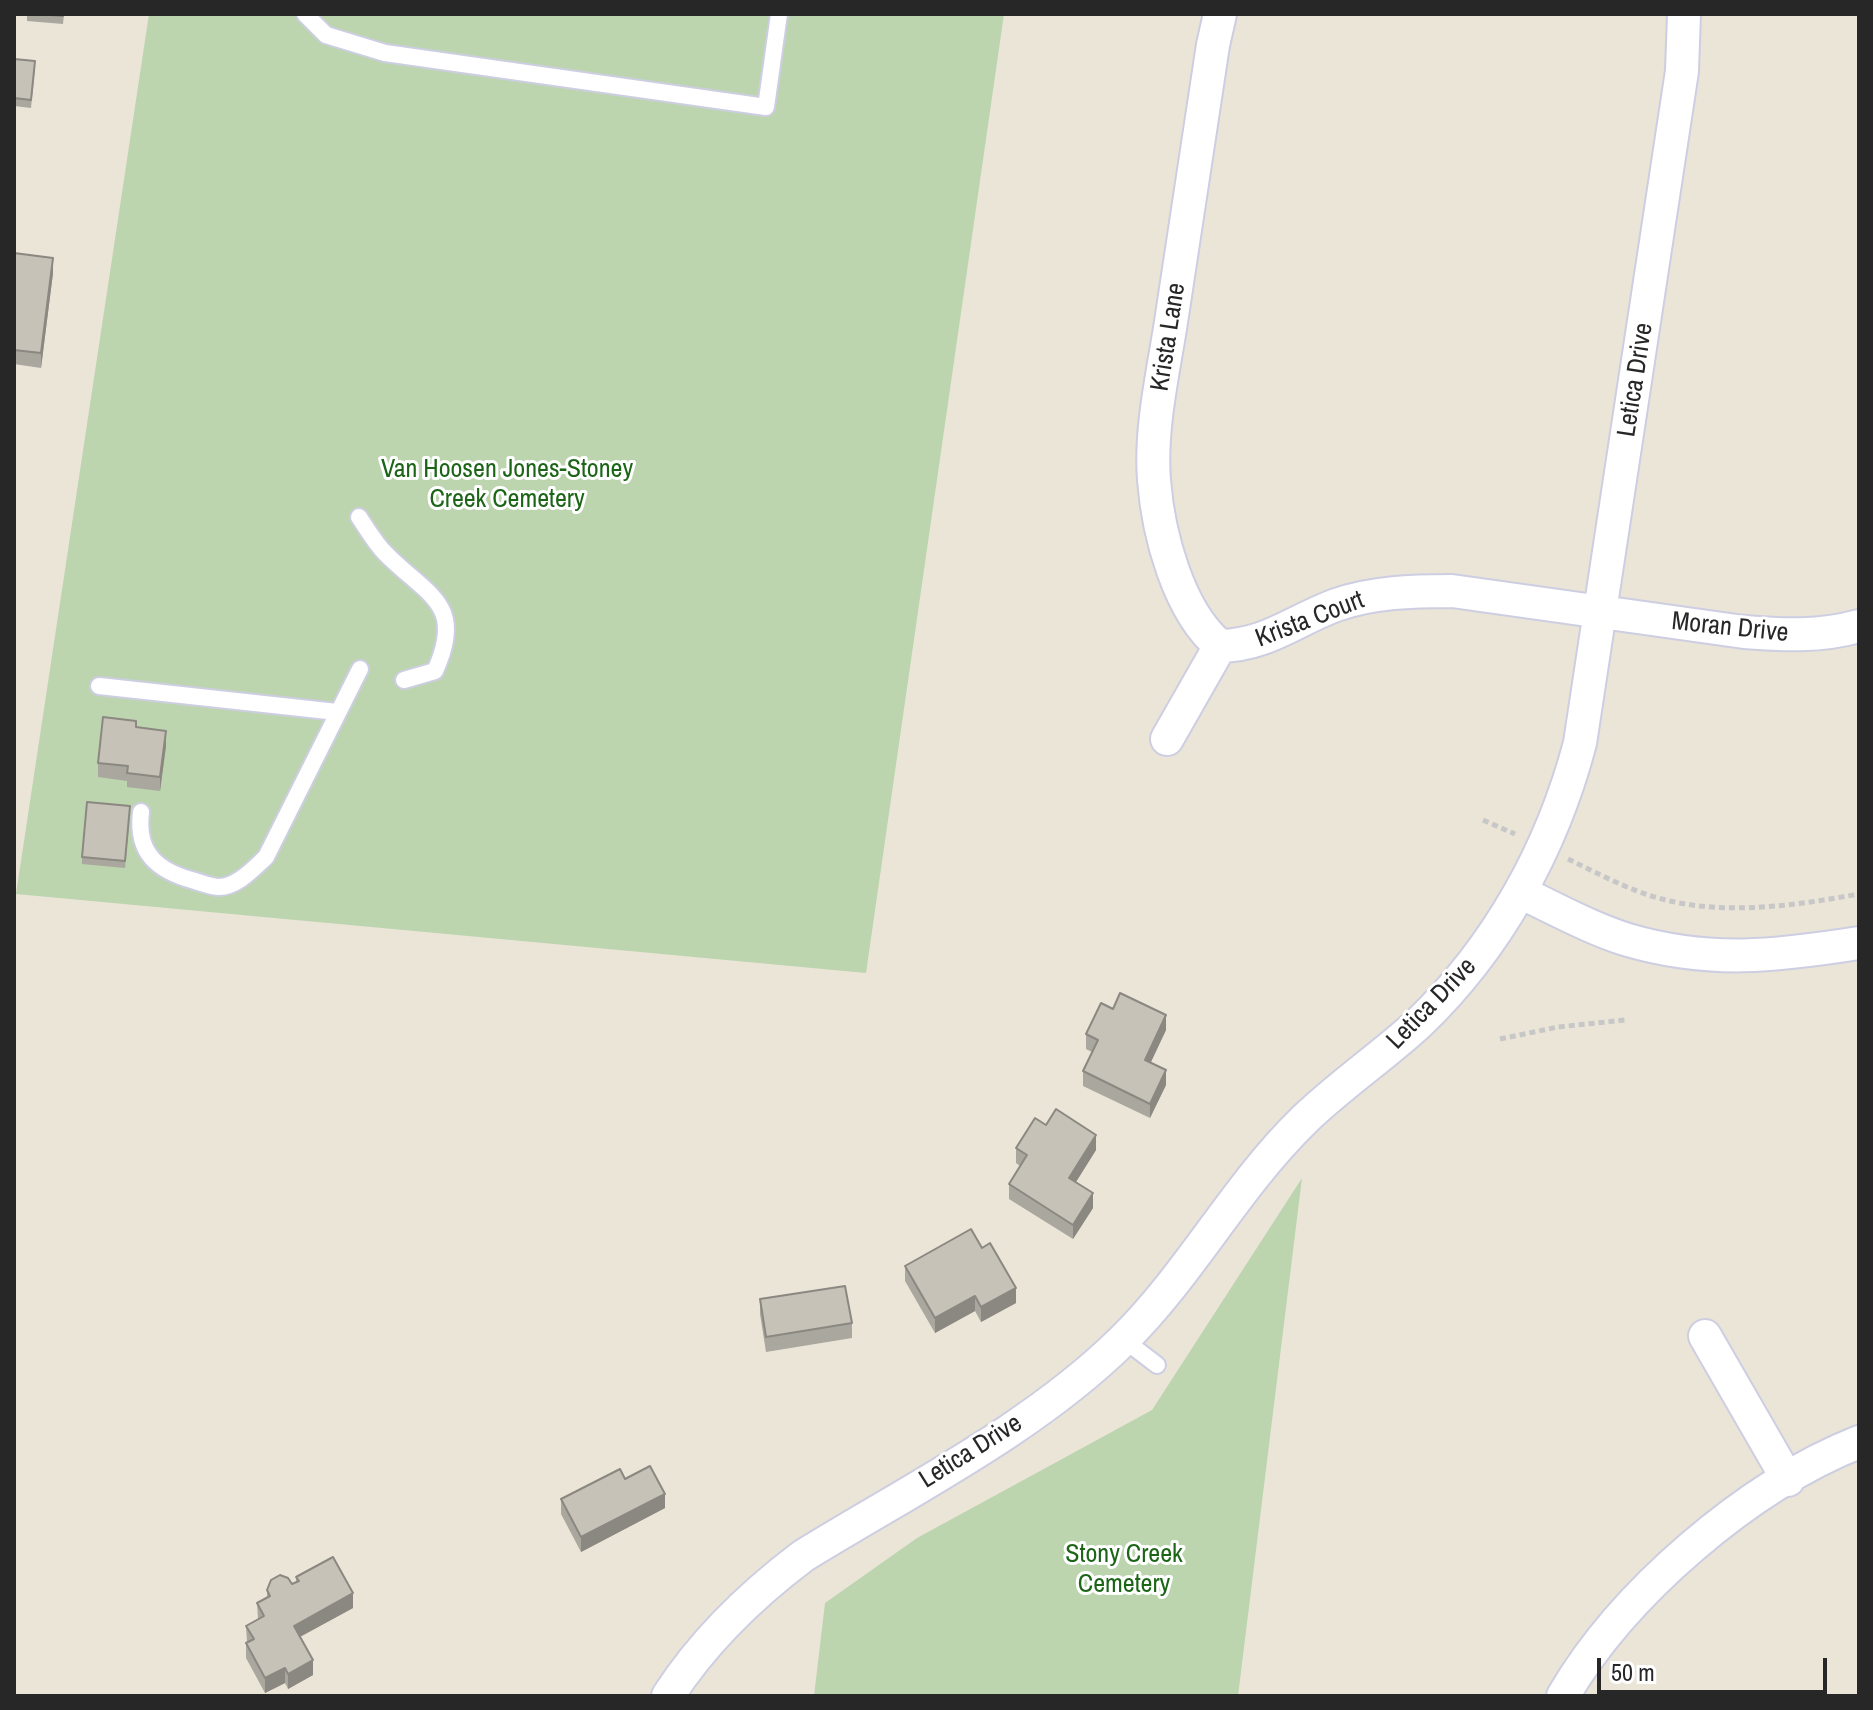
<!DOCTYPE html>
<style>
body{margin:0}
#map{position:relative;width:1873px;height:1710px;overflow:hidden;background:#ebe5d8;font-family:"Archivo Narrow",sans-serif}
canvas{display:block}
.frame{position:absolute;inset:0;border:16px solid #272727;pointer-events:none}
.scale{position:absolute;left:1597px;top:1658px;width:230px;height:36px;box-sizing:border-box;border:4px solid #272727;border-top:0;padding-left:10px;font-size:24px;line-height:28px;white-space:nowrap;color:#272727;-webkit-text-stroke:6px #fff;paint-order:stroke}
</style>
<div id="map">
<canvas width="1873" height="1710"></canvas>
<div class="frame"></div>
<div class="scale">50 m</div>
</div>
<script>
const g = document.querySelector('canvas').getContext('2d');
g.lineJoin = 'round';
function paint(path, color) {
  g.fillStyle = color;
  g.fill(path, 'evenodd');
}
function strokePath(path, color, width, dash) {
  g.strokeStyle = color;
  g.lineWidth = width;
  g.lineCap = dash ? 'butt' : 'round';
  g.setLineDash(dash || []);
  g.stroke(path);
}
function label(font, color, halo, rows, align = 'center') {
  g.font = font + ' "Archivo Narrow",sans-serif';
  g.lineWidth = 6;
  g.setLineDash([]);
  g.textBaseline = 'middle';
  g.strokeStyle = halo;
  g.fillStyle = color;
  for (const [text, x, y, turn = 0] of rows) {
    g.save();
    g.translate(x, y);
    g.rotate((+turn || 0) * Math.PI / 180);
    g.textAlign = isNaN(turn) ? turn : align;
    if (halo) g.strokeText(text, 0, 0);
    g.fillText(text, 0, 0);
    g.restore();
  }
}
const cemetery = new Path2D(`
 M149,14H1004L866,973L16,894Z
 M1302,1178L1238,1696H814L825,1603L917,1538L1152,1410Z`);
const path = new Path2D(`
 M1483,820L1515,834
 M1568,859C1601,875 1634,893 1670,901C1731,915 1798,905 1859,894
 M1500,1039L1558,1027L1625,1020`);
const lane = new Path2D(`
 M305,14L326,35L385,53L766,107L779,14
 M359,517C367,529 375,543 385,553C427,596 466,603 435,671L404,680
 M99,686L337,712
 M141,812C136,853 157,871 195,881C202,883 212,887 219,887C237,887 254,868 266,857L360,669
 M1123,1339L1157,1365`);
const street = new Path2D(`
 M1220,646C1178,611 1158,533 1154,480C1150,428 1163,374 1171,322C1185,230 1199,137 1213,45L1220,14
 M1167,739L1220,646C1267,645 1293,621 1336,605C1373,592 1413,591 1452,591L1744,632C1783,635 1820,637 1859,626
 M1522,893C1556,909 1592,929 1628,940C1710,964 1776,956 1859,943
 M1705,1336L1788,1480
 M668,1696C704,1640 750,1596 803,1556C910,1490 1034,1428 1123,1340C1191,1273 1235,1187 1304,1120C1340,1085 1382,1057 1419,1023C1498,947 1552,849 1580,743L1682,71L1684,14
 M1563,1696C1623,1593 1748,1486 1859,1442`);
const wall = new Path2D(`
 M27,14H64L63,24L27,21Z
 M14,59L35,69L31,108L14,106Z
 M14,253L53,273L41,368L14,364Z
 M136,727L166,746L160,791L127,787V781L98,777V763Z
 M130,813L125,868L82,864V857Z
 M1113,1009L1166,1030L1150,1063L1166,1085L1150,1118L1083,1086V1071L1092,1052L1086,1049V1034Z
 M1046,1125L1096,1150L1076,1182L1093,1208L1073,1239L1009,1199V1184L1020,1166L1016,1163V1148Z
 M982,1248L1016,1303L981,1322L975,1311L935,1333L905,1281V1266Z
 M760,1299L852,1323V1338L766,1352L760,1314Z
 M625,1479L665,1508L581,1552L561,1514V1499Z
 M296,1577L353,1608L300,1637L313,1675L288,1689L285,1683L265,1693L246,1658V1643L247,1642L246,1626L258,1619L257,1603L267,1598V1590L292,1584L296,1582Z`);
const shadedWall = new Path2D(`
 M53,258V273L41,368V353Z
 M166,731V746L160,791V777Z
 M1166,1015V1030L1145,1075V1060Z
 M1166,1070V1085L1150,1118V1104Z
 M1096,1135V1150L1069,1193V1178Z
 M1093,1193V1208L1073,1239V1225Z
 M1016,1288V1303L981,1322V1307Z
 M975,1296V1311L935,1333V1318Z
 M665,1494V1508L581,1552V1537Z
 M353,1593V1608L294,1640V1626Z
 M313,1660V1675L288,1689V1674Z
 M285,1668V1683L265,1693V1678Z`);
const building = new Path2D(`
 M36,14H63V16Z
 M14,59L35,61L31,100L14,98Z
 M14,253L53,258L41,353L14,350Z
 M103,717L136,721V727L166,731L160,777L127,773L128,766L98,763Z
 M87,802L130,806L125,861L82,857Z
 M1120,993L1166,1015L1145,1060L1166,1070L1150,1104L1083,1071L1098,1040L1086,1034L1101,1003L1113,1009Z
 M1056,1109L1096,1135L1069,1178L1093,1193L1073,1225L1009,1184L1027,1155L1016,1148L1035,1118L1046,1125Z
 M971,1229L982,1248L990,1243L1016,1288L981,1307L975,1296L935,1318L905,1266Z
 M845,1286L852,1323L766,1337L760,1299Z
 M650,1466L665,1494L581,1537L561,1499L620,1469L625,1479Z
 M333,1557L353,1593L294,1626L313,1660L288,1674L285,1668L265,1678L246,1643L254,1639L246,1626L264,1616L257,1603L270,1596L267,1590L271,1580L280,1575L288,1578L292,1584L299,1581L296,1577Z`);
const streetNames = [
 ["Krista Lane",1169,337,-81],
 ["Letica Drive",1636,380,-81],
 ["Krista Court",1310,620,-21],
 ["Moran Drive",1730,628,6],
 ["Letica Drive",1432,1004,-46],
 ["Letica Drive",971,1452,-32]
];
const parkNames = [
 ["Van Hoosen Jones-Stoney",507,470],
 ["Creek Cemetery",507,500],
 ["Stony Creek",1124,1555],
 ["Cemetery",1124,1585]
];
paint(cemetery, '#bcd5af');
strokePath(lane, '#cdcee1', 20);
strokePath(street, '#cdcee1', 36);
strokePath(path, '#c7c7c7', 5, [6, 4]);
strokePath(lane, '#fff', 16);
strokePath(street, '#fff', 32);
paint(wall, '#aaa79e');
paint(shadedWall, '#8b8881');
paint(building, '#c6c2b8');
strokePath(building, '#8b8881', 2);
label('26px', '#272727', '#fff', streetNames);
label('26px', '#1c6517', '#fff', parkNames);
</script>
